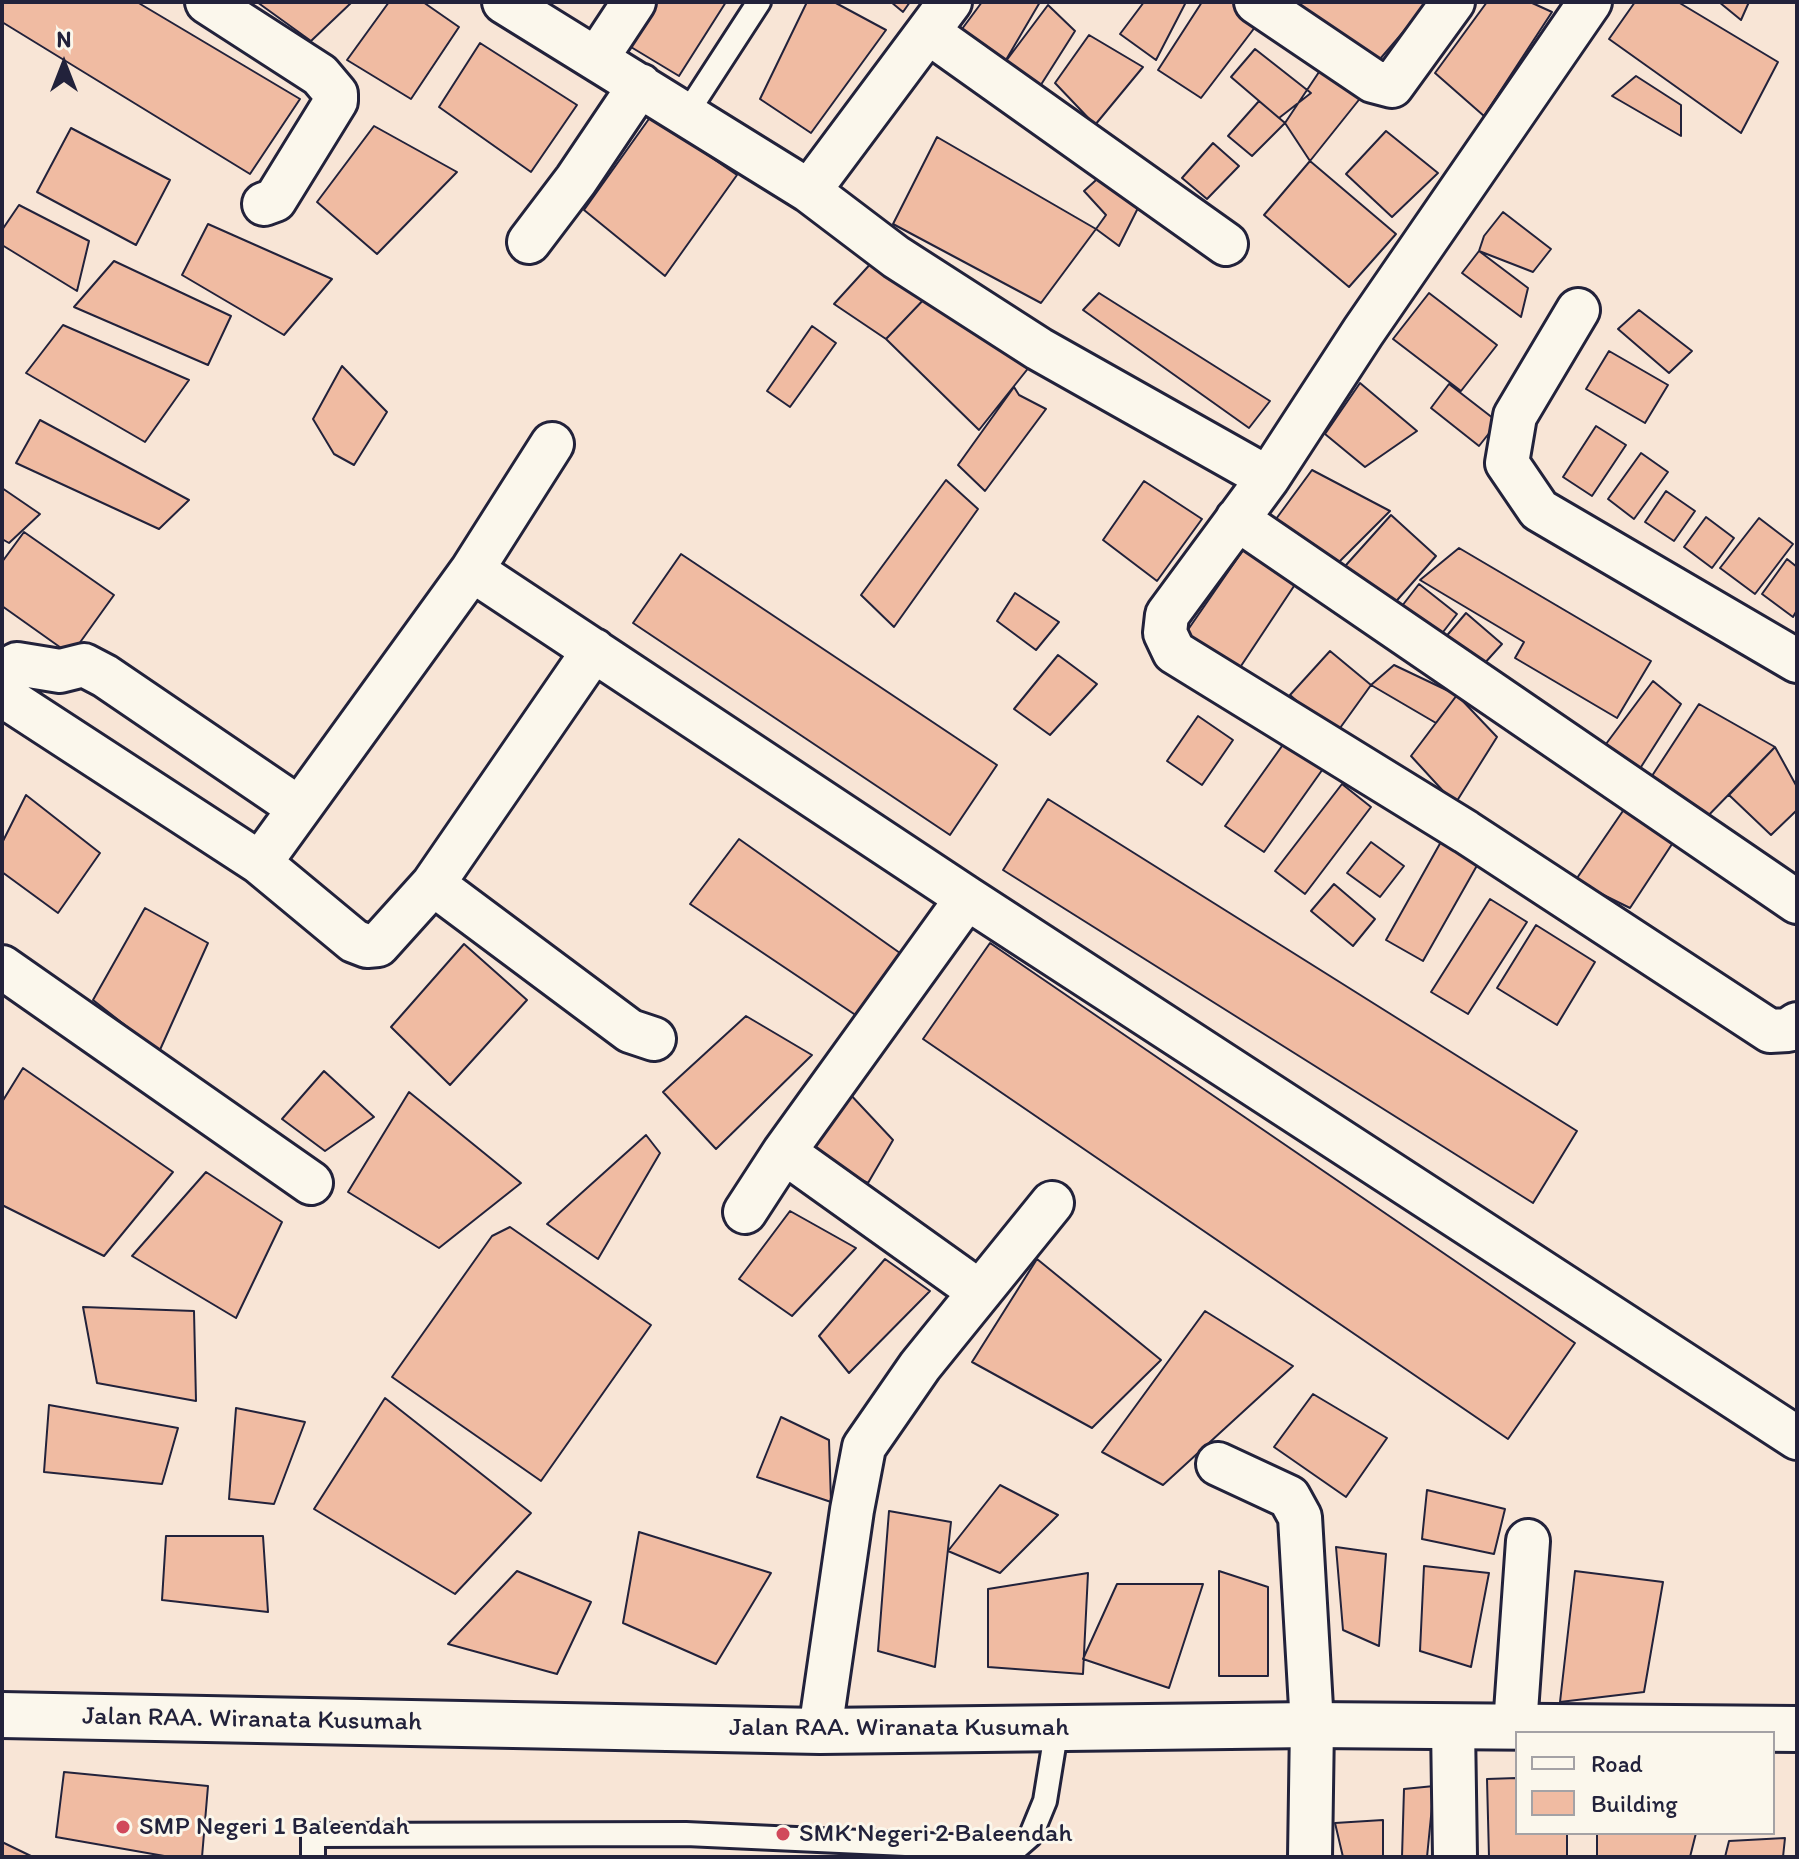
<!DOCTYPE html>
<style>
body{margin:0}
#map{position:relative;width:1799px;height:1859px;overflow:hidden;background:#f8e5d6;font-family:Itim,sans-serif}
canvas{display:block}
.frame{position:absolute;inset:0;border:4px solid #22223b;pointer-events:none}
.legend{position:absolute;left:1515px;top:1731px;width:260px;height:104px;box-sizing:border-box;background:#fbf7ec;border:2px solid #a4a2a5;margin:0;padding:10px 14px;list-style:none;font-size:24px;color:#22223b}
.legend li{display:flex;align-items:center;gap:16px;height:40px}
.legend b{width:40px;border:2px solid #a4a2a5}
.north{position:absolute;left:24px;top:24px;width:80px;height:80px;-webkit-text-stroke:6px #fbf7ec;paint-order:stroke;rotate:0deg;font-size:22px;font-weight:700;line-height:32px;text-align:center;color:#22223b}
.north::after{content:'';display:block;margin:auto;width:28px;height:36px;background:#22223b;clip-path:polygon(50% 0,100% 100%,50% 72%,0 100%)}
</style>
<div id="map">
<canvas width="1799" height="1859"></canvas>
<div class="frame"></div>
<ul class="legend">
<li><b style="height:10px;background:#fbf7ec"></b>Road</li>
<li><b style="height:22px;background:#f0bba2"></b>Building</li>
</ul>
<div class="north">N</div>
</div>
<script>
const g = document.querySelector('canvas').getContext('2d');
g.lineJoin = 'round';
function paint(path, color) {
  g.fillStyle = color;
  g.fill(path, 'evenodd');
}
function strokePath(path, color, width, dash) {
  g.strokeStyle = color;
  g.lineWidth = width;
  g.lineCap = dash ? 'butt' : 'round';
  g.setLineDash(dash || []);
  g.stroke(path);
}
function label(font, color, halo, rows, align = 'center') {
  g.font = font + ' Itim,sans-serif';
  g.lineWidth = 6;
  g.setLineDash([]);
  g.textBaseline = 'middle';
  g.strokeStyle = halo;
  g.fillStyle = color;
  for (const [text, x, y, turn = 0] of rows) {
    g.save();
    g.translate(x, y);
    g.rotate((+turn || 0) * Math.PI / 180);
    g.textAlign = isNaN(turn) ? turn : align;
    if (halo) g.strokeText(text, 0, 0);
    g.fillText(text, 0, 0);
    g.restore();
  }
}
const building = new Path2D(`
 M2,2H137L300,99L250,174L2,22Z
 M257,2H352L311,41Z
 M389,2H423L459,27L411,99L347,60Z
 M646,2H726L679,76L621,41Z
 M807,2H834L886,30L811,133L760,99Z
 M891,2H910L903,12Z
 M982,2H1040L1003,65L962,29Z
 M1144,2H1186L1156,60L1120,34Z
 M1202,2H1232L1262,18L1201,98L1158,70Z
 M1299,2H1429L1380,59L1301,6Z
 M1487,2H1530L1552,12L1484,116L1435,73Z
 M1635,2H1678L1778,62L1741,133L1609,39Z
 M1719,2H1749L1741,20Z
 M1048,5L1075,31L1037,91L1003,65Z
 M1089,35L1143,67L1095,125L1055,83Z
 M480,43L577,105L531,172L439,107Z
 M1255,49L1311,93L1279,118L1231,77Z
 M1325,63L1366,91L1310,161L1285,123Z
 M1636,76L1681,105V136L1612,96Z
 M1259,101L1285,123L1252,156L1228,136Z
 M651,116L737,175L665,276L584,210Z
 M374,126L457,172L377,254L317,202Z
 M71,128L170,180L136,245L37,192Z
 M1386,131L1438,173L1392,217L1346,174Z
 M937,137L1096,229L1041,303L893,224Z
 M1213,143L1239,166L1207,199L1182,178Z
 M1310,161L1396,234L1349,287L1264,215Z
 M1106,171L1143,198L1119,246L1096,229L1106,215L1084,191Z
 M19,205L89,241L77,291L2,245V230Z
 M1503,212L1551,249L1533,272L1479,251L1484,236Z
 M208,224L332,279L284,335L182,275Z
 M1479,251L1528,288L1521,317L1462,273Z
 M874,260L929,294L886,339L834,304Z
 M114,261L231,316L208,365L74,307Z
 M1099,293L1270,401L1249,428L1083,310Z
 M1429,293L1497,345L1461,391L1393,339Z
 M929,294L1030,366L979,430L886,339Z
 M1639,310L1692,351L1669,373L1618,329Z
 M63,325L189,380L145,442L26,373Z
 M812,326L836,343L790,407L767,391Z
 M1609,351L1668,385L1645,423L1586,389Z
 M342,366L387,412L354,465L334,454L313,419Z
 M1360,383L1417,431L1365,467L1325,434Z
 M1449,384L1498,422L1479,446L1431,408Z
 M1014,387L1019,395L1046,409L985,491L958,465Z
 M40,420L189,500L159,529L16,463Z
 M1596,426L1626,445L1592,496L1563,477Z
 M1641,453L1668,472L1634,519L1608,499Z
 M1312,470L1390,511L1328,573L1276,519Z
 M946,480L978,509L894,627L861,595Z
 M1144,481L1202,519L1157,581L1103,540Z
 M2,488L40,514L9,543L2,539Z
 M1666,491L1695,511L1674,541L1645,522Z
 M1391,515L1436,556L1384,615L1338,574Z
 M1706,517L1734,538L1712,568L1684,547Z
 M1759,518L1793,544L1755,594L1720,568Z
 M24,532L114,595L71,655L2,606V562Z
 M1250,540L1300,577L1237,672L1185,634Z
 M1459,548L1651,661L1617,718L1515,658L1524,642L1420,580Z
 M681,554L997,765L950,835L633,623Z
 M1787,559L1797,567V610L1793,617L1762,594Z
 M1419,584L1457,614L1433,645L1395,615Z
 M1015,593L1059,622L1036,650L997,621Z
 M1466,613L1502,644L1473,676L1438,646Z
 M1330,651L1371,685L1335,735L1290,695Z
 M1058,655L1097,684L1050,735L1014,709Z
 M1394,665L1457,695L1436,723L1371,685Z
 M1653,681L1681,704L1634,778L1600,752Z
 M1457,695L1497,737L1455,804L1411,756Z
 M1699,704L1775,747L1701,823L1648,782Z
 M1198,716L1233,740L1202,785L1167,761Z
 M1287,739L1325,766L1264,852L1225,826Z
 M1775,747L1797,787V810L1771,835L1729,795Z
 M1342,784L1371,807L1305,894L1275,871Z
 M26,795L100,853L58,913L2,872V843Z
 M1048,799L1577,1131L1533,1203L1003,870Z
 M1627,805L1678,835L1630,908L1575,881Z
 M739,839L907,958L863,1020L690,904Z
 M1442,840L1479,862L1423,961L1386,940Z
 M1371,842L1404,866L1380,897L1347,873Z
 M1334,884L1375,919L1353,946L1311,911Z
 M1490,899L1527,922L1468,1014L1431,992Z
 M145,908L208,943L159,1052L93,1000Z
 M1536,925L1595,962L1557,1025L1497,988Z
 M990,943L1575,1343L1508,1439L923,1039Z
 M464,944L527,1000L450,1085L391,1027Z
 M746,1016L812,1055L716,1149L663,1092Z
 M23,1068L173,1172L104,1256L2,1205V1102Z
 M324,1071L374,1117L325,1151L282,1119Z
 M409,1092L521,1183L439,1248L348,1192Z
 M848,1092L893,1140L868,1183L808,1155Z
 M646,1135L660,1153L598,1259L547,1224Z
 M206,1172L282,1222L236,1318L132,1256Z
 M790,1211L856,1248L792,1316L739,1279Z
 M510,1227L651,1325L541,1481L392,1377L492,1236Z
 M885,1259L930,1291L849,1373L819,1336Z
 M1037,1259L1161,1360L1092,1428L972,1362Z
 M83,1307L194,1311L196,1401L97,1383Z
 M1205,1311L1293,1366L1163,1485L1102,1452Z
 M1313,1394L1387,1438L1346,1497L1274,1447Z
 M385,1398L531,1513L455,1594L314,1509Z
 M49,1405L178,1428L162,1484L44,1472Z
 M236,1408L305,1422L274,1504L229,1499Z
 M781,1417L829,1440L831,1502L757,1477Z
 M1000,1485L1058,1515L1000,1573L948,1551Z
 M1427,1490L1505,1509L1494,1554L1422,1539Z
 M889,1511L951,1522L935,1667L878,1651Z
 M639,1532L771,1573L716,1664L623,1623Z
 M166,1536H263L268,1612L162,1600Z
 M1336,1547L1386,1554L1379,1646L1343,1630Z
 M1424,1566L1489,1573L1471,1667L1420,1651Z
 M517,1571L591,1602L557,1674L448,1644Z
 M1219,1571L1268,1587V1676H1219Z
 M1575,1571L1663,1582L1644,1692L1560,1702Z
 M1088,1573L1083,1674L988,1667V1589Z
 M1117,1584H1203L1169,1688L1083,1659Z
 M64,1772L208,1786L202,1857H170L56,1837Z
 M1517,1778V1833H1567V1857H1489L1487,1779Z
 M1434,1786L1427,1857H1402L1404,1789Z
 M1383,1820V1857H1343L1335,1823Z
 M1597,1833H1696L1690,1857H1597Z
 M1785,1838L1783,1857H1725L1729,1841Z
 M2,1842L33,1857H2Z`);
const lane = new Path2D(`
 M687,113L759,2
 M313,1857V1835L686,1834L1015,1849L1031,1835L1045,1801L1057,1727`);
const street = new Path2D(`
 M207,2L320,75L336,94V101L275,200L264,204
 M504,2L809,191L896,257L1039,349L1268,478
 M1256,2L1373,81L1392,86L1453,2
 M1590,2L1363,332L1268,478L1167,615L1165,633L1174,652L1466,832L1770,1031L1788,1030L1797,1024
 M928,32L1226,244
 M597,58L634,2
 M809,191L950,2
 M529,242L576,180L640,85
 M1578,310L1515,416L1507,463L1539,510L1797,661
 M1237,519L1797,902
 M472,570L967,898L1797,1438
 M2,673L17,664L60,671L84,665L105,676L299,808
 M2,695L260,863L472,570L552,444
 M260,863L354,941L367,946L378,945L433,884L594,650
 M433,884L630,1031L654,1039
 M2,967L311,1183
 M784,1152L980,1292
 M745,1212L784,1152L967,898
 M1218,1464L1289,1497L1300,1517L1312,1725L1310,1857
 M1515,1726L1528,1541
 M1453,1727L1455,1857
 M820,1731L852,1510L864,1447L920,1366L1052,1203`);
const secondary = new Path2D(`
 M2,1715L820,1731L1312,1725L1797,1729`);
const markers = [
 [123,1827,8,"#d1495b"],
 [783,1834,8,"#d1495b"]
];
const streetNames = [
 ["Jalan RAA. Wiranata Kusumah",252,1720,1],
 ["Jalan RAA. Wiranata Kusumah",899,1728]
];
const poiNames = [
 ["SMP Negeri 1 Baleendah",139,1827],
 ["SMK Negeri 2 Baleendah",799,1834]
];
paint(building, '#f0bba2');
strokePath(building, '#22223b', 2);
strokePath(lane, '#22223b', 28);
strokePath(street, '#22223b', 48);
strokePath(secondary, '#22223b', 50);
strokePath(lane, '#fbf7ec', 22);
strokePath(street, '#fbf7ec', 42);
strokePath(secondary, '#fbf7ec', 44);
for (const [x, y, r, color] of markers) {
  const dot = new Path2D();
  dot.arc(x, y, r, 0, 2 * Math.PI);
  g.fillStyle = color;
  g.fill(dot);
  strokePath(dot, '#fbf7ec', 3);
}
label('26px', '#22223b', '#fbf7ec', streetNames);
label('26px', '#22223b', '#fbf7ec', poiNames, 'left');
</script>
